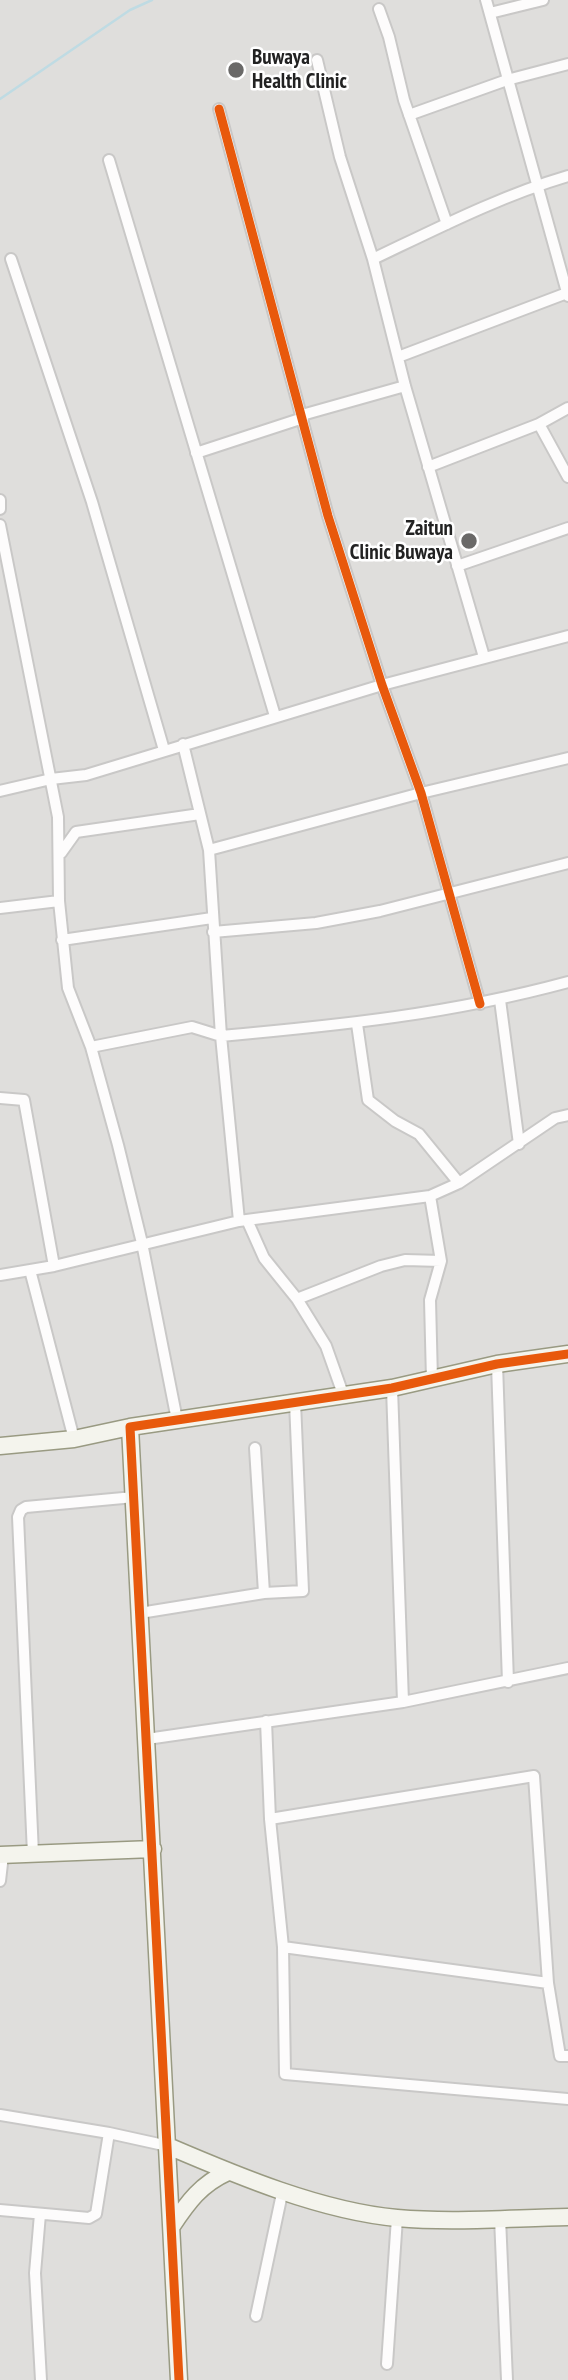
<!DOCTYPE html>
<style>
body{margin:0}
canvas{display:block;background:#f0eeeb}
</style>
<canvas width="568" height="2380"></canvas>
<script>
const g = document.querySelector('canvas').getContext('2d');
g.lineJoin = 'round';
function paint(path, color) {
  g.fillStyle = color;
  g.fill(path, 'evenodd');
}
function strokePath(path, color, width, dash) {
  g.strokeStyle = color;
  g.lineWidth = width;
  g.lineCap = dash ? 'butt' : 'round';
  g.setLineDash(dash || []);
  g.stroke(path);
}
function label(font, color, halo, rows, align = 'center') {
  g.font = font + ' "PT Sans Narrow",sans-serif';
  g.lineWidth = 5;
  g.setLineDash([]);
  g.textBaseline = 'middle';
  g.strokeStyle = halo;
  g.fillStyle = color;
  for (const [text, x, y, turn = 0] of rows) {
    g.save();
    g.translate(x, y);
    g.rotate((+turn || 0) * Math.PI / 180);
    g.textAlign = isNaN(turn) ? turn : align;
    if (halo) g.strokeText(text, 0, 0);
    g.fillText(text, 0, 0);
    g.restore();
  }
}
const residential = new Path2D(`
 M0,0H568V2380H0Z`);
const stream = new Path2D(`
 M0,99L130,10L152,0`);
const street = new Path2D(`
 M486,0L568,296
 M379,9L389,37L404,100L447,224
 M490,13L543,0
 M317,60L340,157L373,259L405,386L484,657
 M219,109L328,516L382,685L421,793L480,1004
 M409,115L507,80L568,64
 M109,160L275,716
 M11,259L92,502L164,750
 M373,259C436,229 500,196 568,176
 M398,357L567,293
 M302,415L405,386
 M539,424L568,477
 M196,453L303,418
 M428,467L539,424L568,408
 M0,500V509
 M0,525L58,817L59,901L68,988L91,1047L118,1145L142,1243L177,1420
 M457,566L568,528
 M183,744L209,850L221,1036L239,1221
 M0,791L51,779L86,775L382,685L568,636
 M209,850L421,793L568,758
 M61,853L76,832L200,814
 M0,908L59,901
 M213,932L316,923L380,911L568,863
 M62,940L212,918
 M500,1000L519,1144
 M357,1024L368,1100L395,1121L419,1134L459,1183
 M91,1047L192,1027L221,1036C342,1025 450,1014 568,982
 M0,1098L24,1100L54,1266
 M430,1196L441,1261L430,1300L432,1380
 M247,1220L264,1258L297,1299L326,1346L343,1394
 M30,1270L74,1439
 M0,1275L54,1266L239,1221L430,1196L459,1183L555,1118L568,1115
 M297,1299L381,1266L405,1260L441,1261
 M497,1364L508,1682
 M392,1388L403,1702
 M255,1448L264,1593
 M140,1613L264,1593L303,1591L295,1402
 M266,1721L270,1819L283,1947L285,2074L568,2099
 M147,1739L403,1702L568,1668
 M270,1819L534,1776L548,1983
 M33,1854L18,1517L21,1510L26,1507L134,1497
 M0,1881L3,1855
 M283,1947L548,1983L560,2056H568
 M0,2115L109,2133L168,2146
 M0,2210L89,2218L96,2214L109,2133
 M40,2214L35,2273L41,2380
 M500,2218L507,2380
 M256,2316L283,2189
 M387,2364L397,2218`);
const secondary = new Path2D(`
 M0,1446L74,1439L130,1427
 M0,1855L153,1849
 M168,2146C238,2176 321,2211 397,2218C453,2223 512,2218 568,2217
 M172,2226C188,2202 201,2184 228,2172
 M179,2380L130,1427L392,1388L497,1364L568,1354`);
const cycleway = new Path2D(`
 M219,109L328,516L382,685L421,793L480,1004
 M179,2380L130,1427L392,1388L497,1364L568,1354`);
const markers = [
 [236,70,9,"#6a6968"],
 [469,541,9,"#6a6968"]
];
const poiNames = [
 ["Buwaya",252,58],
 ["Health Clinic",252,82],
 ["Zaitun",453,529,"right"],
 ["Clinic Buwaya",453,553,"right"]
];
paint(residential, '#dfdedc');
strokePath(stream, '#bfdbe3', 2.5);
strokePath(street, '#c9c8c7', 14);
strokePath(secondary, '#999a82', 19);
strokePath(street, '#fdfcfc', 10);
strokePath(secondary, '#f4f4ed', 16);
strokePath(cycleway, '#e8590c', 9);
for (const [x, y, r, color] of markers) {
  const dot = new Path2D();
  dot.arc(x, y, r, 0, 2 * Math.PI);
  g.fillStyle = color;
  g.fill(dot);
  strokePath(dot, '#fff', 2.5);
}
label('bold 21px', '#222', '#fff', poiNames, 'left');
</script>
